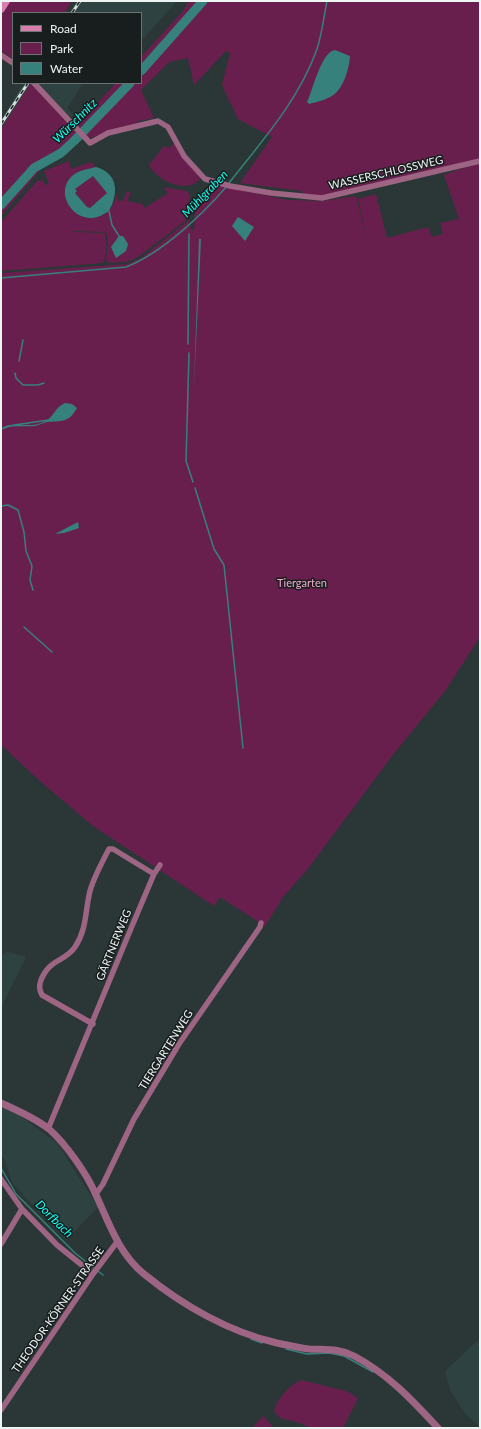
<!DOCTYPE html>
<meta charset="utf-8">
<style>
body{margin:0}
#map{position:relative;width:481px;height:1429px;overflow:hidden;background:#2b3736;font-family:Lato,sans-serif}
canvas{display:block}
.frame{position:absolute;inset:0;border:2px solid #edf5f4;pointer-events:none}
.legend{position:absolute;left:12px;top:12px;width:130px;height:72px;box-sizing:border-box;background:#181d1d;border:1px solid #6d7373;margin:0;padding:5px 7px;list-style:none;font-size:12px;color:#edf5f4}
.legend li{display:flex;align-items:center;gap:8px;height:20px}
.legend b{width:20px;border:1px solid #6d7373}
</style>
<div id="map">
<canvas width="481" height="1429"></canvas>
<div class="frame"></div>
<ul class="legend">
<li><b style="height:5px;background:#d77eaf"></b>Road</li>
<li><b style="height:11px;background:#691f4d"></b>Park</li>
<li><b style="height:11px;background:#37817c"></b>Water</li>
</ul>
</div>
<script>
const g = document.querySelector('canvas').getContext('2d');
g.lineJoin = 'round';
function paint(path, color) {
  g.fillStyle = color;
  g.fill(path, 'evenodd');
}
function strokePath(path, color, width, dash) {
  g.strokeStyle = color;
  g.lineWidth = width;
  g.lineCap = dash ? 'butt' : 'round';
  g.setLineDash(dash || []);
  g.stroke(path);
}
function label(font, color, halo, rows, align = 'center') {
  g.font = font + ' Lato,sans-serif';
  g.lineWidth = 3;
  g.setLineDash([]);
  g.textBaseline = 'middle';
  g.strokeStyle = halo;
  g.fillStyle = color;
  for (const [text, x, y, turn = 0] of rows) {
    g.save();
    g.translate(x, y);
    g.rotate((+turn || 0) * Math.PI / 180);
    g.textAlign = isNaN(turn) ? turn : align;
    if (halo) g.strokeText(text, 0, 0);
    g.fillText(text, 0, 0);
    g.restore();
  }
}
const built = new Path2D(`
 M77,1H177L141,41V13H69Z
 M23,83H31L1,129V121Z
 M38,83H83L67,108L74,116H68Z
 M8,952L26,957L1,1008V956Z
 M1,1107L19,1115L57,1143L98,1207L66,1240L13,1184L4,1158L1,1155Z
 M477,1341L480,1343V1427L465,1413L450,1390L445,1371Z`);
const green = new Path2D(`
 M10,1H72L65,13H13V60L1,50V16Z
 M189,1H480V160L322,198L306,196L301,191L240,183L272,137L238,119L222,85L230,53L226,51L194,85L188,58L169,62L141,90L154,118L139,121L138,123L89,138L75,123L78,119L81,121L116,83H141V57L183,11Z
 M31,83L69,122L70,126L77,134L59,149L33,167L1,201V129Z
 M174,143L200,175V179C187,195 156,180 149,165L164,146L170,148Z
 M69,161L71,169L91,162L96,167L78,172L72,176L71,207C88,227 112,218 117,193L118,200L120,201H123L127,191L131,193L127,201L142,204L145,208L168,193L163,187L187,191L190,195L189,218L138,257L126,262L108,263L106,260L108,240L106,232L74,231V232L105,233C107,242 107,255 103,263L1,271V222L37,181L43,180L45,185L49,184L44,171Z
 M480,162V637L445,691L392,756L307,870L284,896L265,926L220,897L214,906L93,826L41,782L1,745V273L127,264L140,259L189,220L191,230L194,231L195,206L213,188L221,186L288,200L323,201L356,196L368,243L358,199L376,194L387,238L428,227L432,237L443,234L440,223L459,219L444,175Z
 M40,167L41,169L1,216V208L35,169Z
 M93,176L108,193L90,208L87,207L75,193V189Z
 M301,1380L346,1391L358,1398L343,1428H310L300,1423L280,1418L274,1411C279,1397 287,1387 301,1380Z
 M263,1416L274,1428H252Z`);
const water = new Path2D(`
 M335,50L350,56C349,70 343,91 330,97C323,101 315,102 309,104L307,102C313,90 321,52 335,50Z
 M96,167C118,173 119,193 109,211C104,214 98,218 92,218C71,219 55,192 72,176C79,170 88,169 96,167ZM93,176L107,193L90,208L87,207L75,193L77,191L75,189Z
 M238,217L254,227L245,241L232,226Z
 M119,236H123L128,244L126,251L116,258L111,247Z
 M199,239H201L194,386Z
 M65,403L72,404L77,408C69,423 61,421 47,422C43,423 39,425 35,426C24,427 12,425 1,429C9,421 28,427 38,424C56,419 51,410 65,403Z
 M78,522L79,528L64,533L55,534Z`);
const stream = new Path2D(`
 M229,183C262,141 299,100 317,49C322,34 324,16 327,1
 M109,211L112,225L119,236
 M1,278L126,267C162,253 202,215 227,186
 M188,344L189,234
 M189,353L186,461L193,482
 M19,361L23,340
 M15,373L16,378L23,385H38L44,383
 M14,425L49,420
 M1,429L7,427
 M195,488L214,549L224,565L243,748
 M1,506L8,505L18,510L24,532L26,551L32,566L30,580L33,590
 M24,627L52,652
 M1,1168L16,1194L75,1253L95,1269
 M98,1271L103,1275
 M251,1339L262,1343
 M286,1349L307,1354L329,1353L344,1356L373,1372`);
const river = new Path2D(`
 M141,71L203,1
 M1,205L34,168L61,153L74,141L130,83`);
const minor = new Path2D(`
 M1,55L13,63
 M34,83L90,143L108,133L158,121L168,127L184,156L205,179L230,186L271,193L322,198L480,161
 M93,1024L42,995C39,989 39,986 41,980C50,958 65,962 75,947C87,929 85,911 90,891C94,877 102,862 109,849H113L154,874
 M48,1129L132,926L154,874L160,865
 M1,1179L22,1209L57,1245L93,1274
 M96,1194L103,1184L134,1119L179,1044L260,927L261,923
 M1,1244L22,1209
 M1,1410L93,1274L117,1242`);
const tertiary = new Path2D(`
 M1,1103C17,1110 35,1118 49,1129C66,1144 87,1174 96,1195C109,1223 119,1254 144,1274C182,1305 229,1332 277,1343C287,1345 299,1348 309,1349C325,1350 339,1348 354,1356C388,1374 412,1400 438,1428`);
const secondary = new Path2D(`
 M1,9L6,1`);
const rail = new Path2D(`
 M72,13L80,1
 M1,124L28,83`);
const streetNames = [
 ["WASSERSCHLOSSWEG",386,173,-13],
 ["GÄRTNERWEG",114,945,-68],
 ["TIERGARTENWEG",166,1050,-58],
 ["THEODOR-KÖRNER-STRASSE",58,1310,-55]
];
const parkNames = [
 ["Tiergarten",302,583]
];
const waterNames = [
 ["Würschnitz",75,121,-45],
 ["Mühlgraben",205,194,-46],
 ["Dorfbach",54,1219,45]
];
paint(built, '#2e4341');
paint(green, '#691f4d');
paint(water, '#37817c');
strokePath(stream, '#37817c', 1.5);
strokePath(river, '#37817c', 9);
strokePath(minor, '#9d6583', 5.5);
strokePath(tertiary, '#9d6583', 7);
strokePath(secondary, '#d77eaf', 8);
strokePath(rail, '#d6dedd', 3);
strokePath(rail, '#181d1d', 1.5, [4.5]);
label('11px', '#edf5f4', '#181d1d', streetNames);
label('11px', '#f2aed2', '#181d1d', parkNames);
label('italic 12px', '#12fcf1', '#181d1d', waterNames);
</script>
